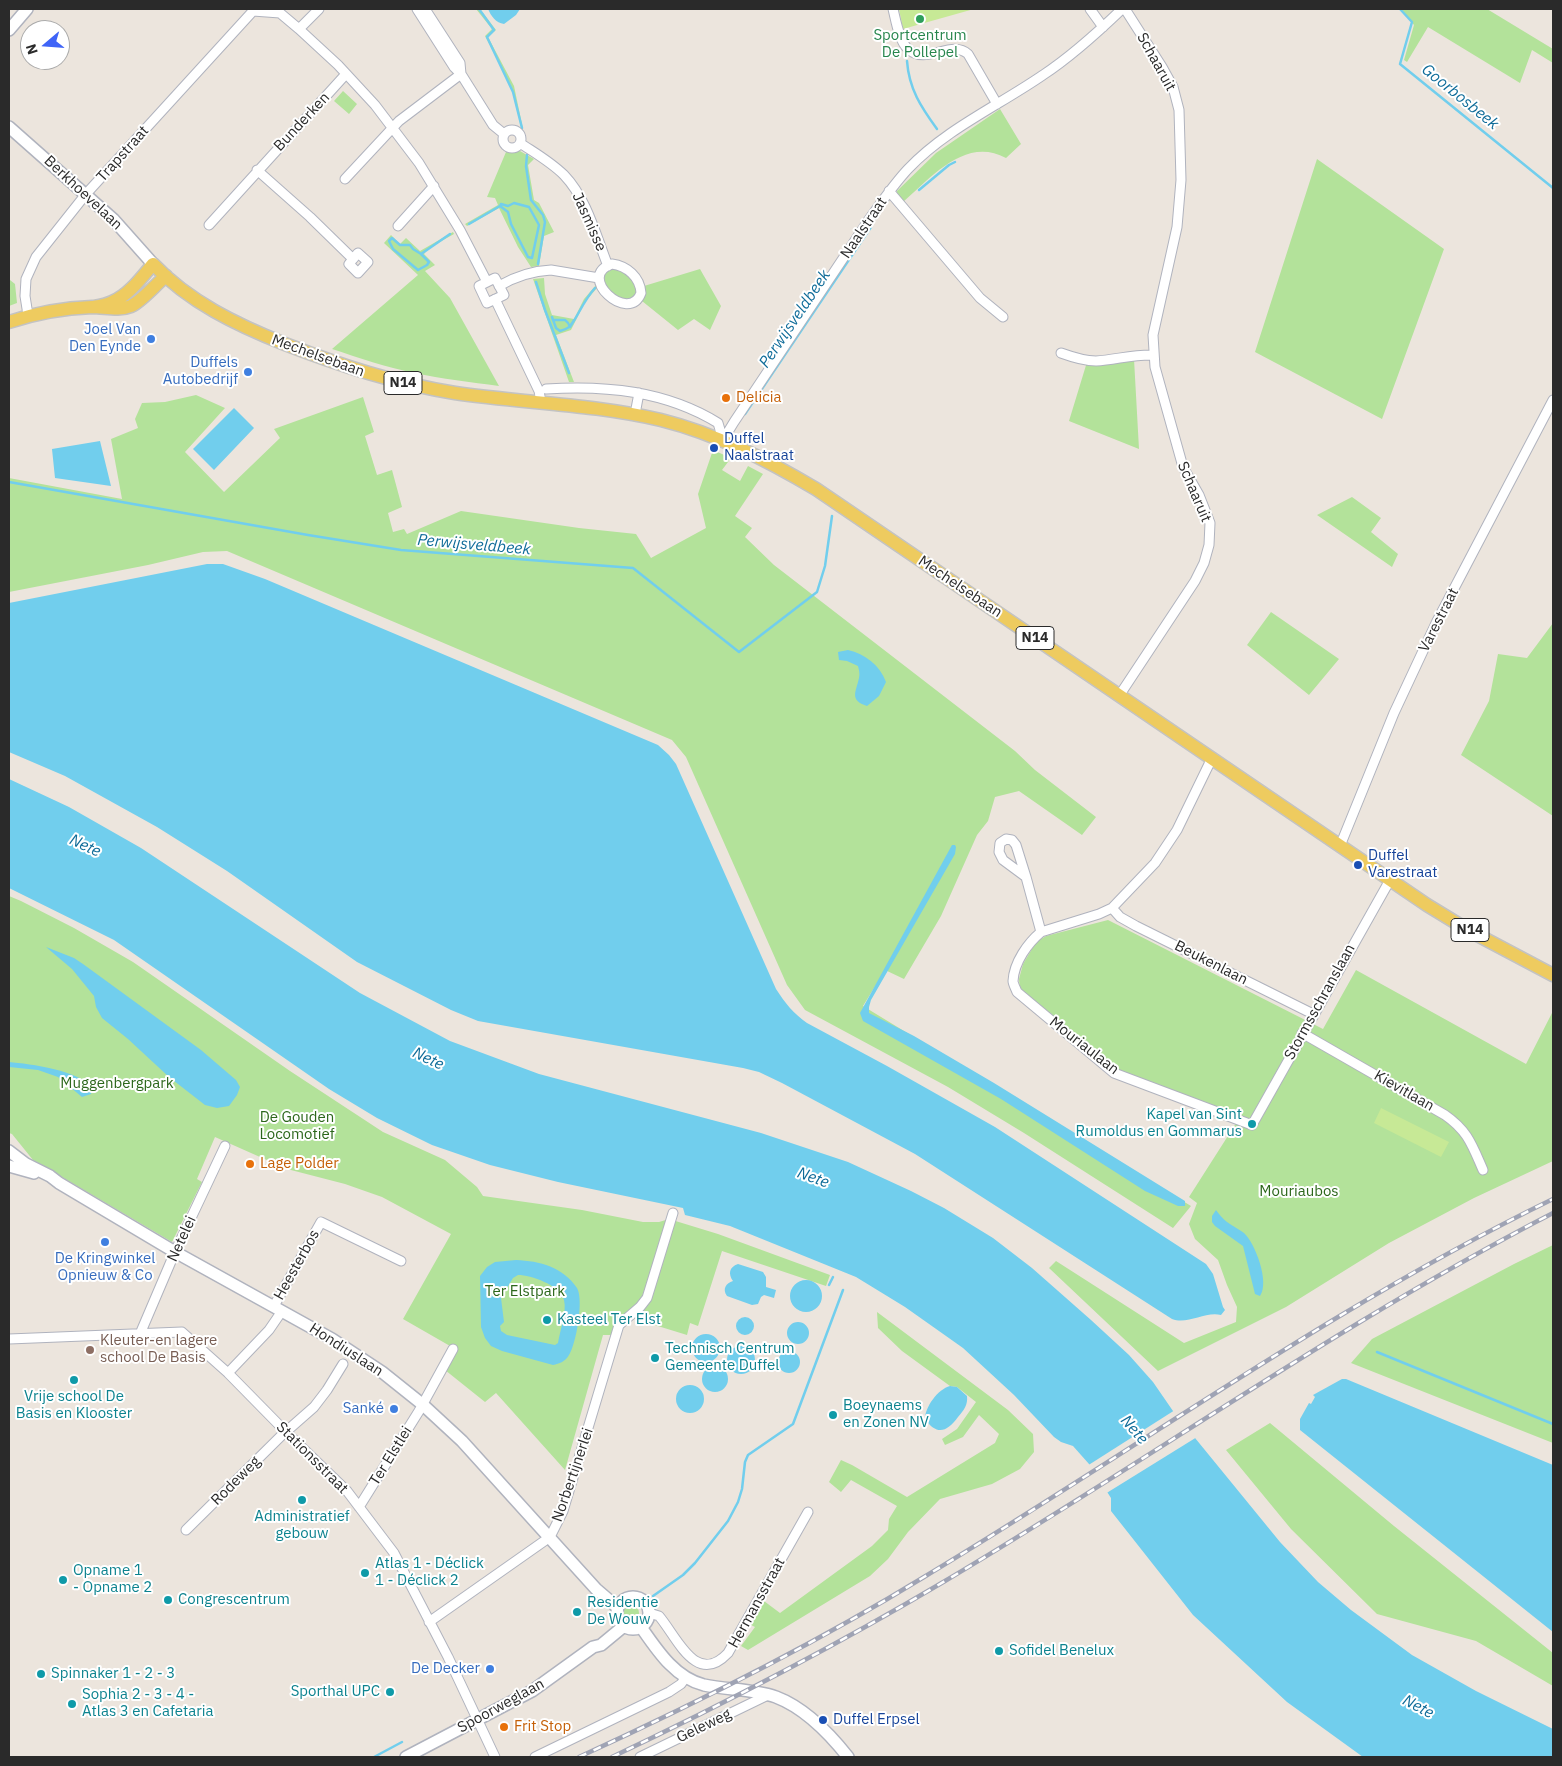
<!DOCTYPE html>
<meta charset="utf-8">
<style>
body{margin:0}
#map{position:relative;width:1562px;height:1766px;overflow:hidden;background:#ece5dd;font-family:"IBM Plex Sans",sans-serif}
canvas{display:block}
.frame{position:absolute;inset:0;border:10px solid #2a2a2a;pointer-events:none}
.north{position:absolute;left:20px;top:20px;width:50px;height:50px;box-sizing:border-box;background:#fff;border:1px solid #aaa;border-radius:50%;rotate:252deg;font-size:14px;font-weight:700;line-height:20px;text-align:center;color:#2a2a2a}
.north::after{content:'';display:block;margin:auto;width:18px;height:22px;background:#3f64f7;clip-path:polygon(50% 0,100% 100%,50% 72%,0 100%)}
</style>
<div id="map">
<canvas width="1562" height="1766"></canvas>
<div class="frame"></div>
<div class="north">N</div>
</div>
<script>
const g = document.querySelector('canvas').getContext('2d');
g.lineJoin = 'round';
function paint(path, color) {
  g.fillStyle = color;
  g.fill(path, 'evenodd');
}
function strokePath(path, color, width, dash) {
  g.strokeStyle = color;
  g.lineWidth = width;
  g.lineCap = dash ? 'butt' : 'round';
  g.setLineDash(dash || []);
  g.stroke(path);
}
function label(font, color, halo, rows, align = 'center') {
  g.font = font + ' "IBM Plex Sans",sans-serif';
  g.lineWidth = 4;
  g.setLineDash([]);
  g.textBaseline = 'middle';
  g.strokeStyle = halo;
  g.fillStyle = color;
  for (const [text, x, y, turn = 0] of rows) {
    g.save();
    g.translate(x, y);
    g.rotate((+turn || 0) * Math.PI / 180);
    g.textAlign = isNaN(turn) ? turn : align;
    if (halo) g.strokeText(text, 0, 0);
    g.fillText(text, 0, 0);
    g.restore();
  }
}
const green = new Path2D(`
 M476,9H480L496,30L488,37L514,86L523,129L521,127L511,86L485,36L492,29Z
 M1401,9H1487L1553,49V63L1532,50L1520,83L1428,27L1407,62L1404,60L1414,25Z
 M343,91L357,104L349,114L334,101Z
 M1000,109L1021,144L1006,158C965,136 931,178 903,202L897,195V191L936,153Z
 M520,151L534,159L528,165L534,200L539,203L554,232L544,236L539,266L531,267L518,247L499,208L467,226L465,224L498,205L495,198L487,197L506,152L513,153Z
 M1317,159L1444,249L1382,419L1255,352Z
 M453,232L454,234L429,248L424,254L435,265L425,271L450,298L499,386C471,382 442,379 414,373C386,367 359,358 332,349L418,275L384,243L391,235L400,244L406,238L420,251Z
 M610,268H618L634,280L637,293L632,299C617,300 611,292 603,282L605,272Z
 M700,269L721,306L710,330L694,319L678,330L642,301L645,293L644,286Z
 M544,278L545,294L552,315L574,319L584,299L596,285L597,288L585,302L571,330L556,335L574,382H569L533,279Z
 M10,280L15,284L17,303L9,306Z
 M1134,359L1139,449L1069,421L1087,362Z
 M196,395L225,408L185,452L224,492L280,438L274,429L363,397L374,432L365,436L377,475L392,470L402,507L388,513L393,532L404,529L407,534L461,511L579,528L636,534L651,558L706,528L698,494L713,450L731,458L722,470L740,481L748,466L763,474L735,516L752,528L745,537L774,565L1015,751L1035,770L1096,817L1082,835L1019,791L995,797L988,821L977,835L941,916L904,979L885,970L863,1006L1191,1206L1173,1228L1024,1133L948,1087L805,1010L787,985L686,757L672,740L227,551L203,552L148,565L9,592V478L122,499L111,439L138,428L135,419L142,403L165,402Z
 M1352,497L1381,518L1371,532L1398,554L1392,567L1317,515Z
 M1271,612L1339,659L1309,695L1247,645Z
 M1553,623V816L1461,755L1489,701L1498,654L1527,658Z
 M9,896L21,901L74,928L133,962L290,1071L383,1132L445,1160L477,1187L483,1196L582,1210L643,1222H659L669,1219L718,1234L830,1275L826,1286L722,1251L698,1326L690,1323L687,1335L622,1315L615,1323L611,1335H603L565,1470L496,1393L485,1402L445,1370L457,1350L403,1319L451,1234L382,1197L345,1184L287,1169L215,1137L197,1179L202,1182L172,1242L33,1160L12,1134L9,1133Z
 M1108,920L1323,1029L1356,970L1526,1064L1553,1011V1161L1474,1198L1389,1243L1286,1307L1158,1371L1049,1268L1056,1261L1184,1343L1236,1322L1237,1307L1227,1285L1218,1260L1195,1239L1189,1224L1197,1203L1189,1197L1240,1117L1121,1072L1020,991L1019,979L1023,964L1036,942L1046,936Z
 M1553,1245V1443L1351,1363L1372,1339L1514,1264Z
 M877,1312L1008,1410L1033,1434L1034,1452L1020,1469L992,1484L940,1499L908,1532L888,1559L870,1576L748,1650L741,1646L755,1627L749,1624L764,1601L780,1613L872,1546L888,1530L889,1519L897,1506L851,1480L841,1492L829,1482L841,1460L852,1465L907,1497L995,1443L999,1434L979,1415L963,1437L945,1445L942,1439L957,1429L976,1402L957,1387L950,1386L902,1351L878,1328Z
 M1270,1423L1394,1526L1553,1653V1686L1476,1641L1377,1614L1291,1529L1226,1450Z
 M623 1613a8 8 0 1 1 16 0a8 8 0 1 1-16 0Z`);
const pitch = new Path2D(`
 M899,9H974L903,29Z
 M1381,1108L1449,1142L1441,1157L1374,1123Z`);
const water = new Path2D(`
 M488,9H520L516,15L504,24C496,23 491,16 488,9Z
 M234,408L254,428L214,470L193,449Z
 M100,441L111,486L55,478L52,449Z
 M207,564H223L265,579L658,745L669,755L676,764L776,989C785,1003 794,1014 807,1023L887,1066L995,1127L1206,1264L1213,1274L1223,1307L1225,1310L1221,1315C1205,1311 1188,1325 1172,1319L915,1154L782,1083L759,1072L743,1068L478,1021L451,1010L357,962L227,871L157,827L65,776L9,752V603Z
 M848,650C865,654 880,665 886,682L879,696L867,706C849,700 856,692 859,678C860,674 859,670 858,666L847,661L839,660L838,652Z
 M9,779L69,807L141,848L360,993L450,1041L539,1074L761,1133L848,1162L911,1191L944,1208L993,1238L1032,1268L1091,1320L1129,1355L1153,1382L1173,1411L1280,1542L1318,1582L1351,1610L1412,1655L1476,1691L1553,1729V1757H1363L1287,1702L1193,1615L1111,1511V1498L1089,1464L1073,1446L1061,1442L1054,1437L1014,1395L963,1348L905,1307L856,1277L730,1226L685,1215L683,1208L558,1182L490,1165L432,1145L377,1118L329,1089L114,940L9,888Z
 M952,845H955L956,847L955,854L871,1000L869,1007V1013L914,1036L994,1083L1185,1201V1206H1178L1145,1191L1001,1099L863,1021L860,1013Z
 M46,947L74,958L83,964L201,1050L236,1080L240,1087L237,1095L229,1106L217,1108L205,1105L169,1077L128,1039L102,1018L96,1007L94,996L72,969Z
 M9,1062C30,1064 81,1070 92,1089L91,1094L82,1097L58,1077L38,1070L9,1067Z
 M1216,1210C1219,1214 1223,1219 1227,1222C1232,1226 1239,1229 1244,1233C1255,1243 1270,1282 1260,1296L1255,1294L1243,1246L1215,1226L1212,1222V1216Z
 M516,1260C540,1261 563,1267 577,1288C584,1300 576,1344 569,1355C566,1361 559,1364 553,1365L502,1351L491,1346L485,1338L481,1327L480,1276L487,1267L495,1262ZM518,1275C531,1275 560,1285 564,1300C567,1312 560,1330 558,1343L555,1345L507,1335L501,1331L500,1326L504,1322L501,1298L513,1278Z
 M738,1264L763,1272L766,1277V1287L776,1290L774,1298L764,1295L761,1297L758,1304L752,1305L727,1296C722,1289 726,1283 733,1281C728,1274 729,1267 738,1264Z
 M790 1296a16 16 0 1 1 32 0a16 16 0 1 1-32 0Z
 M736 1326a9 9 0 1 1 18 0a9 9 0 1 1-18 0Z
 M787 1333a11 11 0 1 1 22 0a11 11 0 1 1-22 0Z
 M692 1348a14 14 0 1 1 28 0a14 14 0 1 1-28 0Z
 M727 1360a14 14 0 1 1 28 0a14 14 0 1 1-28 0Z
 M778 1362a11 11 0 1 1 22 0a11 11 0 1 1-22 0Z
 M702 1379a13 13 0 1 1 26 0a13 13 0 1 1-26 0Z
 M1342,1379H1346L1553,1465V1632L1300,1430V1419L1309,1403L1311,1404L1315,1397L1313,1395Z
 M676 1399a14 14 0 1 1 28 0a14 14 0 1 1-28 0Z
 M950,1386L957,1387L967,1396C968,1405 964,1410 958,1417C947,1432 937,1436 925,1419C925,1407 938,1389 950,1386Z`);
const pier = new Path2D(`
 M1175,1410L1197,1437L1105,1494L1087,1466Z`);
const stream = new Path2D(`
 M479,9L494,30L487,37L513,92L522,128
 M1400,9L1412,22L1400,64L1553,188
 M907,61C909,89 921,107 937,129
 M527,155L526,166L531,200L543,215L545,222L538,264
 M919,190L949,165L955,162
 M469,224L500,206L508,212L511,224L528,257L532,258L539,225L529,207L514,203L508,206L501,204L500,206
 M421,254L413,249L410,245H400L392,238L389,241L393,249L418,270L427,265L429,262L421,254L450,234
 M536,282L545,310L569,373
 M574,320C570,327 568,329 560,331L556,328L552,317L553,320H565C568,322 569,324 570,327C579,314 584,300 595,288
 M745,414L871,227
 M9,482L308,535L401,550L633,568L739,652L817,592L825,566L832,516
 M829,1285L833,1277
 M1377,1352L1553,1424
 M653,1596L683,1575L695,1563L728,1521L738,1502L742,1489L745,1462L748,1455L793,1424L843,1290
 M374,1757L402,1742`);
const street = new Path2D(`
 M425,9L460,63L461,74L493,125L504,134
 M893,9C896,21 899,41 908,49C926,66 951,39 968,54L997,104
 M1090,9L1103,27
 M253,11L280,13L299,29L319,9
 M299,29L338,65L375,105L419,163L460,230L487,282
 M503 139a9 9 0 1 1 18 0a9 9 0 1 1-18 0Z
 M520,143C535,153 551,162 564,175C587,199 596,236 608,266
 M257,170L310,217L353,259L349,264L358,273L368,262L358,253L353,259
 M345,179L399,121L461,74L454,67L417,9
 M889,191L980,298L1003,317
 M209,225L346,74
 M398,226L434,186
 M612,264C627,266 640,277 641,293C629,325 575,276 612,264Z
 M495,278L504,295L487,303L479,286Z
 M499,286C516,276 532,271 551,270L599,278
 M495,299L539,391L541,402
 M28,315L25,296L26,279L36,257L86,194L253,11
 M1061,353C1072,357 1084,361 1096,361C1115,360 1134,354 1154,355
 M546,389C606,385 666,391 718,423L723,440
 M635,414L639,393
 M723,440L734,422L868,221C881,203 893,185 908,169C946,129 998,106 1043,75C1072,56 1097,33 1122,9
 M1119,696L1195,581L1204,563L1209,545L1210,523L1199,495L1183,467L1155,367L1153,335L1177,227L1181,180L1179,110L1173,87L1162,67L1125,9
 M1340,846L1394,713L1437,621L1553,400
 M1026,877L1016,845L1012,840L1006,839L1000,843L999,852L1003,860L1026,877L1041,932C1028,943 1014,962 1013,981C1013,984 1016,989 1017,992L1114,1073L1252,1125L1390,880
 M1112,908L1120,917L1136,926L1313,1014
 M1041,932L1099,914L1112,908L1155,863L1177,830L1212,758
 M1302,1033L1445,1115C1468,1131 1472,1145 1483,1170
 M274,1306L321,1222L401,1261
 M140,1334L175,1252L225,1146
 M9,1339L182,1332L228,1373L286,1432L347,1491L394,1553L448,1657L495,1757
 M228,1373L269,1330L282,1311
 M359,1507L419,1411L453,1349
 M186,1530L281,1436L314,1407L327,1390L343,1364
 M649,1613L659,1616C677,1637 696,1687 728,1653L808,1512
 M429,1622L550,1537L563,1511L619,1325L640,1307L647,1298L673,1213
 M535,1757L669,1692L681,1684L686,1677
 M640,1757L768,1695`);
const secondary = new Path2D(`
 M9,30L27,9
 M9,127L113,219L153,264
 M9,1151L26,1164L50,1176L59,1183L175,1252L332,1339L382,1372L422,1404L462,1441L596,1589L617,1607
 M9,1166L34,1173
 M617 1613a16 16 0 1 1 32 0a16 16 0 1 1-32 0Z
 M641,1627C657,1650 675,1678 704,1685C728,1690 753,1689 776,1697C805,1708 829,1733 848,1757
 M406,1757L532,1691L593,1647L601,1645L624,1626`);
const primary = new Path2D(`
 M93,307C99,306 106,305 112,302C129,295 142,277 153,264C189,302 237,325 285,344C342,366 394,383 455,393C524,403 593,404 661,420C717,434 767,460 816,489L1427,905L1468,930L1553,975
 M9,322C36,313 64,308 92,307C105,307 119,311 131,306C142,301 156,284 166,276`);
const rail = new Path2D(`
 M579,1757C697,1703 813,1645 924,1577C1134,1451 1333,1306 1553,1199
 M612,1757C726,1703 837,1645 945,1581C1149,1460 1342,1322 1553,1213`);
const markers = [
 [920,19,5,"#2e9e5b"],
 [151,339,5,"#3f7fe0"],
 [248,372,5,"#3f7fe0"],
 [726,398,5,"#e8710a"],
 [714,448,5,"#1a4fb4"],
 [1358,865,5,"#1a4fb4"],
 [1252,1124,5,"#0f9aa8"],
 [250,1164,5,"#e8710a"],
 [105,1242,5,"#3f7fe0"],
 [547,1320,5,"#0f9aa8"],
 [90,1350,5,"#8d6e63"],
 [655,1358,5,"#0f9aa8"],
 [74,1380,5,"#0f9aa8"],
 [394,1409,5,"#3f7fe0"],
 [833,1415,5,"#0f9aa8"],
 [302,1500,5,"#0f9aa8"],
 [365,1573,5,"#0f9aa8"],
 [63,1580,5,"#0f9aa8"],
 [168,1600,5,"#0f9aa8"],
 [577,1612,5,"#0f9aa8"],
 [999,1651,5,"#0f9aa8"],
 [490,1669,5,"#3f7fe0"],
 [41,1674,5,"#0f9aa8"],
 [390,1692,5,"#0f9aa8"],
 [72,1704,5,"#0f9aa8"],
 [823,1720,5,"#1a4fb4"],
 [504,1727,5,"#e8710a"]
];
const shields = [
 [403,383,38],
 [1035,638,38],
 [1470,930,38]
];
const shieldNames = [
 ["N14",403,383],
 ["N14",1035,638],
 ["N14",1470,930]
];
const leisureNames = [
 ["Sportcentrum",920,36],
 ["De Pollepel",920,53]
];
const streetNames = [
 ["Schaaruit",1156,62,61],
 ["Bunderken",302,122,-47],
 ["Trapstraat",123,154,-48],
 ["Berkhoevelaan",83,193,43],
 ["Jasmisse",589,222,66],
 ["Naalstraat",864,228,-56],
 ["Mechelsebaan",318,356,20],
 ["Schaaruit",1194,492,67],
 ["Mechelsebaan",960,587,34],
 ["Varestraat",1439,620,-63],
 ["Beukenlaan",1211,963,27],
 ["Stormsschranslaan",1320,1002,-61],
 ["Mouriaulaan",1084,1046,38],
 ["Kievitlaan",1404,1091,30],
 ["Netelei",182,1239,-65],
 ["Heesterbos",297,1265,-61],
 ["Hondiuslaan",346,1350,33],
 ["Ter Elstlei",391,1456,-58],
 ["Stationsstraat",312,1458,45],
 ["Norbertijnerlei",573,1475,-71],
 ["Rodeweg",236,1481,-45],
 ["Hermansstraat",757,1603,-61],
 ["Spoorweglaan",501,1706,-29],
 ["Geleweg",704,1726,-26]
];
const shopNames = [
 ["Joel Van",141,330],
 ["Den Eynde",141,347],
 ["Duffels",238,363],
 ["Autobedrijf",238,380],
 ["De Kringwinkel",105,1259,"center"],
 ["Opnieuw & Co",105,1276,"center"],
 ["Sanké",384,1409],
 ["De Decker",480,1669]
];
const foodNames = [
 ["Delicia",736,398],
 ["Lage Polder",260,1164],
 ["Frit Stop",514,1727]
];
const transitNames = [
 ["Duffel",724,439],
 ["Naalstraat",724,456],
 ["Duffel",1368,856],
 ["Varestraat",1368,873],
 ["Duffel Erpsel",833,1720]
];
const parkNames = [
 ["Muggenbergpark",117,1084],
 ["De Gouden",297,1118],
 ["Locomotief",297,1135],
 ["Mouriaubos",1299,1192],
 ["Ter Elstpark",525,1292]
];
const cultureNames = [
 ["Kapel van Sint",1242,1115,"right"],
 ["Rumoldus en Gommarus",1242,1132,"right"],
 ["Kasteel Ter Elst",557,1320],
 ["Technisch Centrum",665,1349],
 ["Gemeente Duffel",665,1366],
 ["Vrije school De",74,1397,"center"],
 ["Basis en Klooster",74,1414,"center"],
 ["Boeynaems",843,1406],
 ["en Zonen NV",843,1423],
 ["Administratief",302,1517,"center"],
 ["gebouw",302,1534,"center"],
 ["Atlas 1 - Déclick",375,1564],
 ["1 - Déclick 2",375,1581],
 ["Opname 1",73,1571],
 ["- Opname 2",73,1588],
 ["Congrescentrum",178,1600],
 ["Residentie",587,1603],
 ["De Wouw",587,1620],
 ["Sofidel Benelux",1009,1651],
 ["Spinnaker 1 - 2 - 3",51,1674],
 ["Sporthal UPC",380,1692,"right"],
 ["Sophia 2 - 3 - 4 -",82,1695],
 ["Atlas 3 en Cafetaria",82,1712]
];
const educationNames = [
 ["Kleuter-en lagere",100,1341],
 ["school De Basis",100,1358]
];
const waterNames = [
 ["Goorbosbeek",1460,97,39],
 ["Perwijsveldbeek",795,319,-56],
 ["Perwijsveldbeek",474,545,5],
 ["Nete",85,846,25],
 ["Nete",428,1059,25],
 ["Nete",813,1178,20],
 ["Nete",1134,1430,49],
 ["Nete",1418,1707,28]
];
paint(green, '#b3e29a');
paint(pitch, '#c7e996');
paint(water, '#71ceed');
paint(pier, '#ece5dd');
strokePath(stream, '#71ceed', 2.5);
strokePath(street, '#b0b3be', 11);
strokePath(secondary, '#b0b3be', 14);
strokePath(primary, '#c3c3c3', 15);
strokePath(street, '#fff', 9);
strokePath(secondary, '#fff', 11);
strokePath(primary, '#eecb5f', 12);
strokePath(rail, '#9fa3b4', 4.5);
strokePath(rail, '#fff', 2.5, [8]);
for (const [x, y, r, color] of markers) {
  const dot = new Path2D();
  dot.arc(x, y, r, 0, 2 * Math.PI);
  g.fillStyle = color;
  g.fill(dot);
  strokePath(dot, '#fff', 2);
}
for (const [x, y, w] of shields) {
  const box = new Path2D();
  box.roundRect(x - w / 2, y - 11.5, w, 23, 4);
  g.fillStyle = '#fff';
  g.fill(box);
  strokePath(box, '#2a2a2a', 1);
}
label('bold 14px', '#2a2a2a', null, shieldNames);
label('15px', '#27864d', '#fff', leisureNames);
label('15px', '#2a2a2a', '#fff', streetNames);
label('15px', '#366cbe', '#fff', shopNames, 'right');
label('15px', '#c56008', '#fff', foodNames, 'left');
label('15px', '#164399', '#fff', transitNames, 'left');
label('15px', '#2c671b', '#fff', parkNames);
label('15px', '#0d838f', '#fff', cultureNames, 'left');
label('15px', '#785e54', '#fff', educationNames, 'left');
label('italic 16px', '#0f6c99', '#fff', waterNames);
</script>
